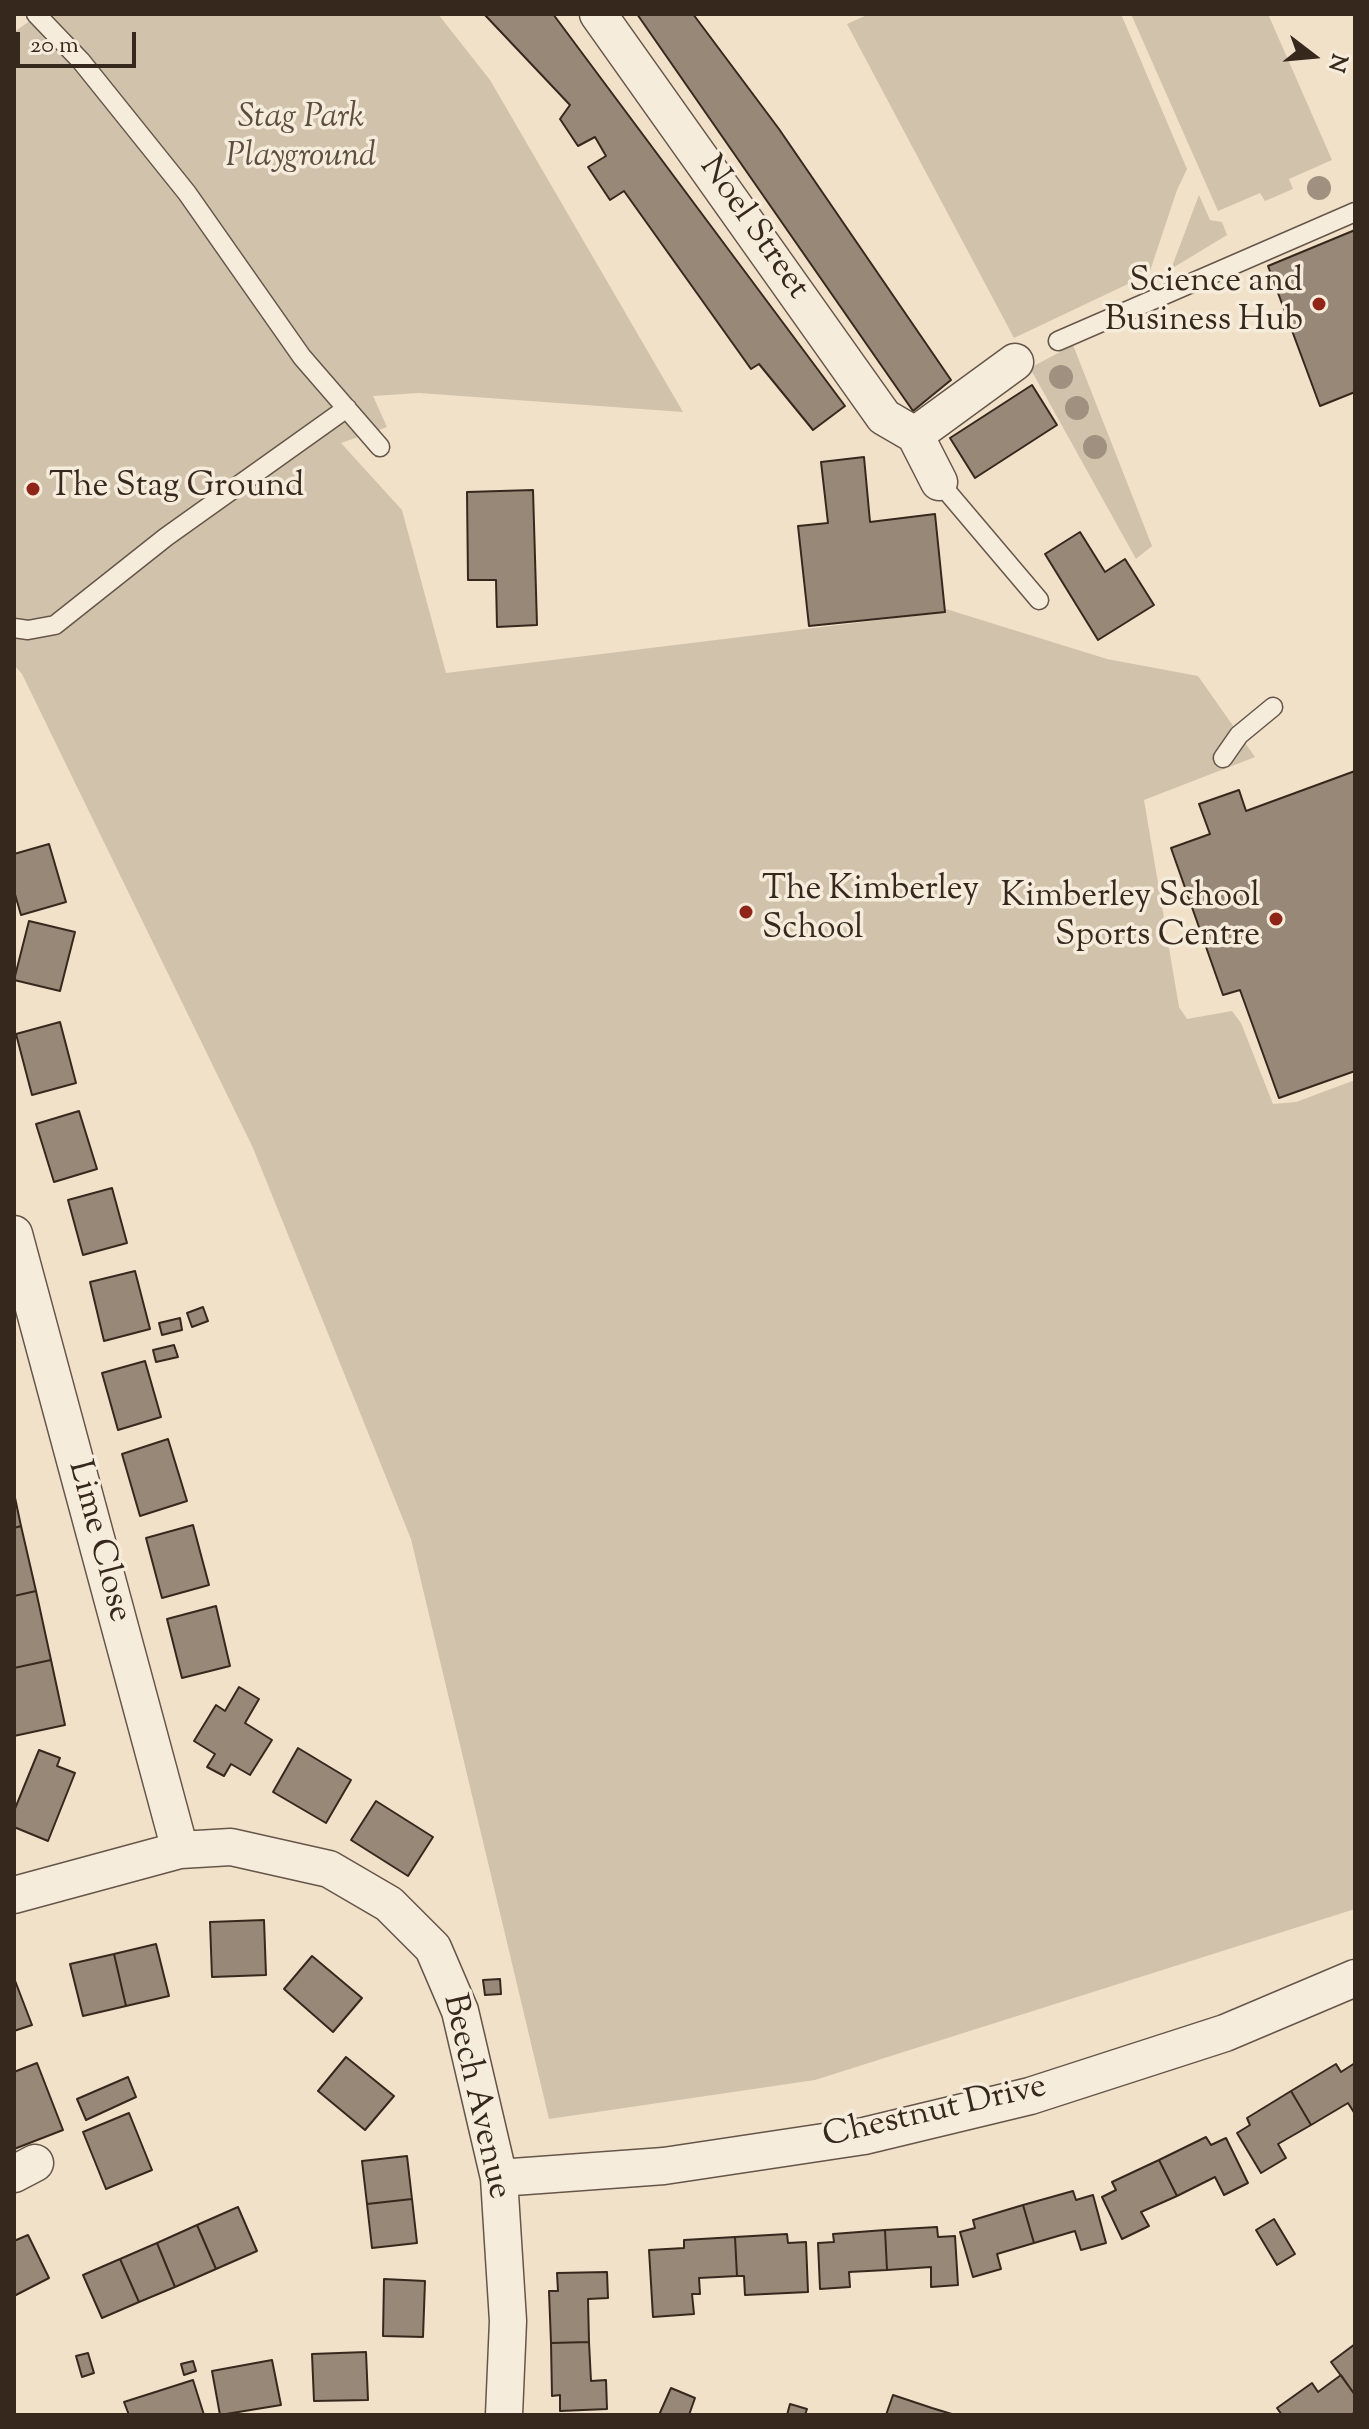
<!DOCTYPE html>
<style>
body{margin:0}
#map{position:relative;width:1369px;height:2429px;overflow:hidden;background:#f1e1c9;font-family:"Sorts Mill Goudy",serif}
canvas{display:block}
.frame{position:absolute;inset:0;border:16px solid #37281e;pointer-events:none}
.north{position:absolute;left:1273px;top:16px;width:80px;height:80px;-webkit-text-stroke:6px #f6ecdc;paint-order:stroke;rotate:106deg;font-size:22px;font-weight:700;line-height:32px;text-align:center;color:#37281e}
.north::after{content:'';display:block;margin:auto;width:28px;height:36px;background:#37281e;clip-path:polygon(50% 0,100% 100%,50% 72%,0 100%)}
.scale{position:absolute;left:16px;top:32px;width:120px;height:36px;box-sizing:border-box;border:4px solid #37281e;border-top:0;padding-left:10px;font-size:24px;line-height:28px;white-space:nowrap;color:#37281e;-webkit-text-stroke:6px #f6ecdc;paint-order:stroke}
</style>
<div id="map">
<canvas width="1369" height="2429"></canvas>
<div class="frame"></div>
<div class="north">N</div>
<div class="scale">20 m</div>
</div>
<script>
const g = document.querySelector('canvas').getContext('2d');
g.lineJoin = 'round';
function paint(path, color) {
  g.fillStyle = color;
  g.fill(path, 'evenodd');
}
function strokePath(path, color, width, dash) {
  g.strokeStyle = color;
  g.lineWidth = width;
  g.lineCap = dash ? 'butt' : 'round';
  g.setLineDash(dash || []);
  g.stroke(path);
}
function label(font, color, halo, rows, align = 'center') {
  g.font = font + ' "Sorts Mill Goudy",serif';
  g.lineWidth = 7;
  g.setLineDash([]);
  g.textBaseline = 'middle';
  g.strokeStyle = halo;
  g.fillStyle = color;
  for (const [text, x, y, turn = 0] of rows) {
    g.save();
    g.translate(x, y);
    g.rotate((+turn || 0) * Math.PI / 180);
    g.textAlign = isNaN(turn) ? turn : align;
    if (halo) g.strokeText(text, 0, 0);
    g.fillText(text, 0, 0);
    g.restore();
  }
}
const green = new Path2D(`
 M40,14H438L490,80L683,412L419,393L373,396L387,427L341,443L402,510L446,673L945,612L946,609L1107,659L1198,676L1255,757L1144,800L1179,1007L1187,1019L1232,1011L1241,1023L1273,1104L1296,1102L1355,1080V1909L815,2080L549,2119L411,1539L253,1148L22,674L14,665V32Z
 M869,14H1121L1187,169L1177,190L1149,274L1014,338L847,24Z
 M1131,14H1268L1332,160L1289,179L1293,189L1265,201L1260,193L1218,211Z
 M1199,195L1210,220L1222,222L1227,235L1171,269Z
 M1073,345L1152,546L1136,559L1030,368Z`);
const building = new Path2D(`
 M484,14H553L845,406L813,430L759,364L751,369L624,191L610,200L588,167L606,156L595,137L578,146L560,119L570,105Z
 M637,14H693L779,129L951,380L913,411Z
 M1355,230V392L1320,406L1268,266Z
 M1032,385L1057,425L975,478L950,438Z
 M864,457L870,522L935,514L945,612L809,626L798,526L828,523L821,462Z
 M533,490L537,625L497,627L496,580H468L467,492Z
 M1080,532L1105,572L1125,559L1154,605L1098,640L1045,554Z
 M1355,771V1071L1279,1098L1240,990L1223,995L1171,848L1210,834L1199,804L1239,790L1246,811Z
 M49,844L66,902L21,915L14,891V854Z
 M29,921L75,932L60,991L14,980Z
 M60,1022L76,1083L32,1095L16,1034Z
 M79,1111L97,1169L54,1182L36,1124Z
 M112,1188L127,1243L83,1255L68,1200Z
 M135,1271L150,1329L104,1341L90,1282Z
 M203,1307L208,1321L192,1327L187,1313Z
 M180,1318L182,1330L162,1335L159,1323Z
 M174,1345L178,1357L156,1362L153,1350Z
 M145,1361L161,1417L118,1430L102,1373Z
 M168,1439L187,1501L140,1516L122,1454Z
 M14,1493L21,1526L14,1528Z
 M193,1525L209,1585L162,1598L146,1538Z
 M21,1526L36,1591L14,1596V1528Z
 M36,1591L51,1660L14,1668V1596Z
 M216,1606L230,1666L182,1678L167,1619Z
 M51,1660L65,1725L14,1736V1668Z
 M239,1687L259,1699L245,1723L272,1740L250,1775L231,1764L224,1776L207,1767L215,1754L194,1741L216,1705L225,1711Z
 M298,1748L351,1780L326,1823L273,1792Z
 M39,1750L60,1758L57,1766L75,1773L48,1841L14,1827V1811Z
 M376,1801L433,1837L408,1876L351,1840Z
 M264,1920L266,1975L212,1977L210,1922Z
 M156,1944L169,1996L126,2006L114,1954Z
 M114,1954L126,2006L83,2016L70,1964Z
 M312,1956L362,1998L333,2032L284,1989Z
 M14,1978L32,2025L14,2031Z
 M500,1979L501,1994L485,1995L483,1980Z
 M346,2057L394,2096L365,2130L318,2091Z
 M37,2063L63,2130L14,2149V2072Z
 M1355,2063V2114L1348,2103L1311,2125L1291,2091L1336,2064L1341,2072Z
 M128,2077L136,2097L86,2120L77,2099Z
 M1291,2091L1311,2125L1278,2144L1286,2158L1261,2173L1237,2133L1250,2125L1247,2118Z
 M129,2113L152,2170L106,2189L83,2132Z
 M1206,2137L1211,2145L1226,2138L1248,2183L1224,2195L1215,2177L1177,2196L1159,2160Z
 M407,2156L412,2199L367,2204L362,2161Z
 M1159,2160L1177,2196L1141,2212L1149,2226L1122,2239L1102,2197L1116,2190L1112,2182Z
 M1073,2191L1076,2200L1093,2195L1106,2243L1081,2250L1075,2231L1034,2243L1023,2205Z
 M412,2199L417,2243L372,2248L367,2204Z
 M1023,2205L1034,2243L997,2254L1001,2269L973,2277L960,2232L975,2228L973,2220Z
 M238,2207L257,2251L216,2269L197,2225Z
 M1274,2219L1295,2254L1277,2265L1256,2230Z
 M197,2225L216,2269L175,2287L157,2243Z
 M937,2227L938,2237L955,2236L958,2285L931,2287V2267L887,2270L885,2230Z
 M885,2230L887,2270L849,2272L850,2287L820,2289L818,2243L834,2242L833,2234Z
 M787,2234L788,2243L806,2242L808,2292L745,2295L744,2276H737L735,2237Z
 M28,2235L49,2278L14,2296V2241Z
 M735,2237L737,2276L699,2278L700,2294H692L694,2314L653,2317L649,2250L684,2248V2240Z
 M157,2243L175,2287L139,2302L120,2259Z
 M120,2259L139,2302L102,2318L83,2275Z
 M607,2272L608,2298L588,2299L589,2342L551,2343L549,2291H558L557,2273Z
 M384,2279L425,2281L423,2337L383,2336Z
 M589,2342L591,2381L606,2380L607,2409L560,2411V2395L552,2396L551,2343Z
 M1355,2344V2395L1331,2362Z
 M366,2352L368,2400L314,2401L312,2354Z
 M88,2353L94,2373L82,2377L76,2356Z
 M272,2360L281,2405L220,2415L212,2371Z
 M193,2361L196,2371L184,2375L181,2364Z
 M1341,2375L1355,2395V2412L1351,2415H1282L1277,2408L1312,2383L1318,2392Z
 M193,2380L204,2415H129L124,2402Z
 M671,2388L695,2398L689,2415H659Z
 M893,2395L932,2408L955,2415H886Z
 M790,2404L807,2409L805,2415H787Z`);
const lane = new Path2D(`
 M36,14L81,61L187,193L302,357L380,447
 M1058,341L1355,212
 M939,482L1039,600
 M14,628L28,630L55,625L166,537L347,408
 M1223,758L1239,735L1273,707`);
const street = new Path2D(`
 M598,14L884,417L915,435L939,482
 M915,435L1015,362
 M14,1234L180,1850
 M14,1895L180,1850L231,1847L329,1869L389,1904L433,1948L460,2011L499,2178L508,2321L504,2415
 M14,2174L35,2163
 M499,2178L664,2166L864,2136L1030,2096L1225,2033L1355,1978`);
const trees = [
 [1319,188],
 [1061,377],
 [1077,408],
 [1095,447]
];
const markers = [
 [1319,304,8,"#8f2418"],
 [33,489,8,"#8f2418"],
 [746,912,8,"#8f2418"],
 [1276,919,8,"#8f2418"]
];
const parkNames = [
 ["Stag Park",301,120],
 ["Playground",301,159]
];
const streetNames = [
 ["Noel Street",752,229,55],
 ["Lime Close",97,1542,75],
 ["Beech Avenue",474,2097,77],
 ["Chestnut Drive",935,2114,-13]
];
const poiNames = [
 ["Science and",1303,284],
 ["Business Hub",1303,323],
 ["The Stag Ground",49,489,"left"],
 ["The Kimberley",762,892,"left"],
 ["School",762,931,"left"],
 ["Kimberley School",1260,899],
 ["Sports Centre",1260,938]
];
paint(green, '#d1c2ac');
paint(building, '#988877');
strokePath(building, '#37281e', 2);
strokePath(lane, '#665649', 21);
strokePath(street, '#665649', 39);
strokePath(lane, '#f6ecdc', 18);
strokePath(street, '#f6ecdc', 36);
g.fillStyle = '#a0907f';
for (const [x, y] of trees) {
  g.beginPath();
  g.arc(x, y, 12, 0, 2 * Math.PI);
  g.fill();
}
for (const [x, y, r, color] of markers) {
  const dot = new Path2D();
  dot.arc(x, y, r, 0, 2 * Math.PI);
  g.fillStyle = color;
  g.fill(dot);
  strokePath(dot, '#f6ecdc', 3);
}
label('italic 34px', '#5e4e42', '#f6ecdc', parkNames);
label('34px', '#37281e', '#f6ecdc', streetNames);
label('34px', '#37281e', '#f6ecdc', poiNames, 'right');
</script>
